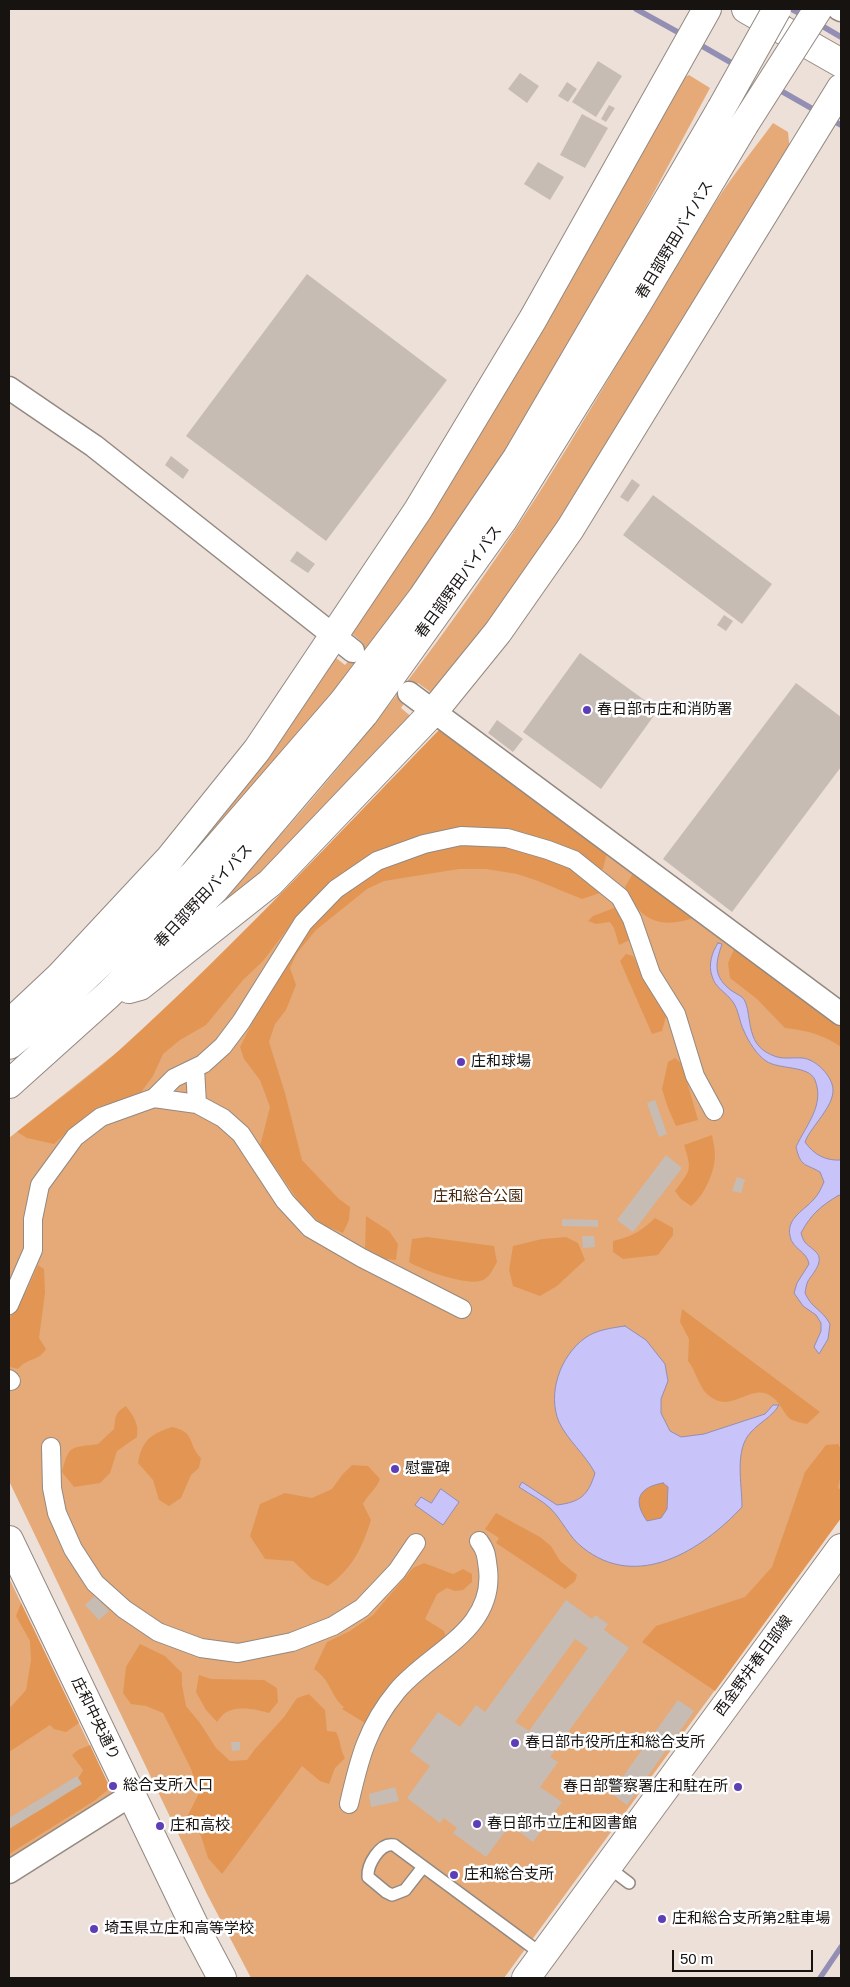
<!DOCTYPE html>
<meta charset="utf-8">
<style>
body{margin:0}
#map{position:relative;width:850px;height:1987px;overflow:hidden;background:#ece0d8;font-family:Helvetica,sans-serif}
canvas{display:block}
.frame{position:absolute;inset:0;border:10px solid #161310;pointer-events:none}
.scale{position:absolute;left:672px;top:1950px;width:141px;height:22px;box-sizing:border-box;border:2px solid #161310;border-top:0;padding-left:6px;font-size:15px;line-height:18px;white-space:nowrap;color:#161310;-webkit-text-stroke:4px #fff;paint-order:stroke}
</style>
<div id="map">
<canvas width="850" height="1987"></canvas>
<div class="frame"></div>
<div class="scale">50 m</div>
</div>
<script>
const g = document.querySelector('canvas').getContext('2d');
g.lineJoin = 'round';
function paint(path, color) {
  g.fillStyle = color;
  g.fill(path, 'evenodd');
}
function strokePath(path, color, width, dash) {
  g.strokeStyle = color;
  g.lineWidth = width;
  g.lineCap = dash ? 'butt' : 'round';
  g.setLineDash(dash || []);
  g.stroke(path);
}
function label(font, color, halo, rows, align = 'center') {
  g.font = font + ' Helvetica,"Noto Sans JP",sans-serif';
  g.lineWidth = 5;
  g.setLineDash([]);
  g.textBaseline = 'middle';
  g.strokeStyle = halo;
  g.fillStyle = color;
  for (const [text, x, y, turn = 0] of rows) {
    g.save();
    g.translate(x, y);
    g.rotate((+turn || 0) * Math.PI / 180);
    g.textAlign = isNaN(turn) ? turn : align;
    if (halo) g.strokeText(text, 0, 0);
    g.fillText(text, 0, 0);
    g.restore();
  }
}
const green = new Path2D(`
 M689,75L710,88L596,300L509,449L431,564L312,720L179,871L9,1033L331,654L345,665L363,643L348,630L675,82Z
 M773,123L788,132L790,152L532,572L433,694L418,683L401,708L414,719L244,891L165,957C297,827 415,681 517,527C587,421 647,309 715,203C733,175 754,149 773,123Z
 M442,727L841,1025V1518L504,1978H251L207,1894L9,1481V1138L125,1046L212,964L272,904Z
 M9,1578L115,1798L9,1865Z`);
const forest = new Path2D(`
 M442,727L608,849L603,869H595L570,852L539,837L499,830L460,829L403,841L361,860L337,878L289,927L263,961L243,980L206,1025L180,1040L163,1054L153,1076L139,1095L98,1107L74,1126L54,1144L27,1138L17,1132C53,1103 92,1076 126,1044C237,943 338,834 442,727Z
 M478,844C516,848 578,858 600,893L582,899L538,881L517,874L486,869H459L384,881L367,889L316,930L297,953L290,968L296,985L286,1010L275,1024L269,1042L285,1093L302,1160L339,1199L350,1207L349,1220L343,1233L321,1224L300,1203L260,1146L270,1107L260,1080L244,1059L240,1047L281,965L324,910L374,871L406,858L443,848Z
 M635,870L696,917C661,930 639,921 625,887Z
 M614,908L625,915L632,939L619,945L614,928L610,922L596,924L588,921L593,916Z
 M735,947L841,1025V1047C824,1035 806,1030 785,1028L757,999L730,978L728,963Z
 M626,954L633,956L666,1016L662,1031L652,1034L620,961Z
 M675,1058L682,1064L698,1120L676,1126L668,1108L662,1089L668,1062Z
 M712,1135C713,1141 715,1148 715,1155C715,1172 704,1196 691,1206L681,1199L675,1191C691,1169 692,1171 684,1145Z
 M366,1216L389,1231L398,1244L396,1260L385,1259L365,1248Z
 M655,1218L673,1228V1235L658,1255L623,1259L613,1252V1241C633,1236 640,1232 655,1218Z
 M427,1237L494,1246L497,1262C493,1269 489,1279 480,1281C464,1285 422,1270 409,1262L412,1239Z
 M566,1237L578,1243L585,1260L557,1286L540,1296L513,1286L509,1270L513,1246L542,1239Z
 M38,1265L44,1269L45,1293L39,1338L46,1349C38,1362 28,1357 18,1369L10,1367L9,1364V1321L13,1310L27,1290Z
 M682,1309L820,1412L807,1424C803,1423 796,1422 792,1420C783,1415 782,1402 769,1395C748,1384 731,1416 707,1394C699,1387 696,1371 688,1361L689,1339L680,1322Z
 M126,1406C134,1417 139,1423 137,1437L117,1451L110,1473L100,1483L74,1487L62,1472C69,1443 72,1448 98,1444L114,1429C116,1417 114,1413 126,1406Z
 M172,1427C196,1432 187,1444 201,1458L199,1468L191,1475L181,1498L169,1506L159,1500L153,1480L138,1463C142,1440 151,1434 172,1427Z
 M838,1444C846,1455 841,1475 838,1488L841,1490V1518L715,1691L642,1642L656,1626L745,1597L772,1567L805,1472L826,1445Z
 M352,1465L368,1466L380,1479C376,1490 368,1494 363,1504L371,1520C362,1548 353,1568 328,1586L312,1579L293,1561L265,1559L250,1536L260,1504L285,1493L312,1498L332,1489L342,1475Z
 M663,1483L668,1487L667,1509L661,1518L647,1521C633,1500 638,1487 663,1483Z
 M496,1513L540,1537L551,1546L560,1561L577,1575L575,1581L565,1589L496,1543L499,1538L485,1529Z
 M424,1563L453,1574L463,1569L472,1574V1582L463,1590L455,1591L447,1588L437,1594L425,1619L444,1631L446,1637L393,1682L365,1723L342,1709L344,1707C330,1696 332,1681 314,1669L327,1642L350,1631L373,1615L413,1568Z
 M21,1603L79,1723L66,1732L54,1729L50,1725L9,1752V1709L26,1690L31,1660L30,1641L16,1616Z
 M140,1644L165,1656L182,1673V1685L186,1706L200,1723L216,1748L230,1761L247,1760L255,1749L284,1717L297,1698L309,1694L325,1710L327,1731L336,1732C341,1741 340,1750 345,1758L335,1768L329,1784L320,1781L302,1766L222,1874L208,1858L201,1836L188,1815L199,1793L191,1769L163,1713L146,1706L131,1704L123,1693L126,1667Z
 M199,1675L211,1679L264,1680L277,1688L278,1702L269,1713C257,1709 236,1705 225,1713C222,1715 219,1719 217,1722L206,1710L196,1692Z
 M90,1745L110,1788L94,1801L9,1854V1826C36,1812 69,1799 83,1770L72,1755L78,1750Z`);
const water = new Path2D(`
 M718,943L722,944C715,964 713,977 732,991C735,993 739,995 742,997C753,1008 744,1039 766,1052C781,1061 787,1057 802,1058C816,1059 832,1076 833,1089C834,1107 811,1126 805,1142C814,1155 826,1161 841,1160V1196L839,1195C821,1206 811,1214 801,1233C804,1245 808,1244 816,1252C825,1261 813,1273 808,1281C806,1285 806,1289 805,1293C812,1309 822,1309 830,1324L828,1339L819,1354L814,1347L821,1331V1323L816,1315L803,1306L794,1293L797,1283L809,1264C807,1251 792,1249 790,1236C786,1218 805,1210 814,1199C819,1194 821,1188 824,1182L820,1172C805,1163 801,1168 796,1147C806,1125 825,1105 815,1080C809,1065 779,1070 766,1061C757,1055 748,1041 744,1031C739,1021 739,1011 733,1002C726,992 715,988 712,976C708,965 712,952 718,943Z
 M625,1326L646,1340L665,1364L668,1381L661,1399V1413L670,1431L681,1437L704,1434L765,1414L773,1405H779C772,1417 760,1422 751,1432C734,1450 742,1483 742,1507C702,1550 637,1592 582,1547C569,1537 562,1520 551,1509C542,1500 529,1494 519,1487L522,1482L557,1505C580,1502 588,1496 595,1473C585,1454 568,1441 559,1422C547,1394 560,1356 585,1338C596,1330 611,1328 625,1326ZM663,1483L668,1487L667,1509L661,1518L647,1521C632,1500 639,1487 663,1483Z
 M441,1489L459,1502L443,1525L415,1505L421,1497L431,1503Z`);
const stream = new Path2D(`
 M636,9L683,35
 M791,9L805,16
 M817,23L841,37
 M695,42L737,66
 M776,88L818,112
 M830,119L841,125
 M820,1978L841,1947`);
const building = new Path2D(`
 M598,61L622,76L596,117L572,102Z
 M520,73L539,86L527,103L508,89Z
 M567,82L577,89L568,102L558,96Z
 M609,105L615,108L606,122L601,119Z
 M582,114L608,128L585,168L560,155Z
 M538,162L564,177L550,200L524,184Z
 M307,274L447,380L326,541L186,436Z
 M171,456L189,470L183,479L165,465Z
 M632,479L640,485L628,502L620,497Z
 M653,495L772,584L742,624L623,535Z
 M297,551L315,564L308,573L290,561Z
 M724,615L733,621L726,631L717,625Z
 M580,653L658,710L601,789L523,732Z
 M796,683L841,717V767L732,912L663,859Z
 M497,720L523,739L513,752L488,733Z
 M655,1100L667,1134L659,1137L647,1103Z
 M666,1155L682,1168L633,1232L617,1220Z
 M737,1177L745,1180L741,1193L732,1191Z
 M562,1219L598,1220V1227L562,1226Z
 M582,1236H594L595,1247L583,1248Z
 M95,1596L109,1611L99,1620L85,1605Z
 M566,1600L592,1619L595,1615L608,1624L604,1630L629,1648L550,1757L558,1762L540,1787L562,1802L533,1842L510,1825L486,1857L453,1833L457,1828L444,1818L440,1823L407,1798L430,1766L410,1751L438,1712L460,1727L476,1705L485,1712ZM575,1639L588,1648L529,1731L515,1722Z
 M678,1700L694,1711L627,1805L611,1793Z
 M231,1742H240V1750L232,1751Z
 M77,1776L82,1784L9,1829V1818Z
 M395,1787L399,1801L371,1807L369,1794Z`);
const service = new Path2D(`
 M423,1867L405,1890L392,1895L386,1892L368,1877C367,1865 380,1842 394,1845L543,1955
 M608,1867L629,1883`);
const pedestrian = new Path2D(`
 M195,1068L197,1104L154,1098L174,1078L203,1064L223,1046L241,1022L303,923L336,889L377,861L424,844L461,836L507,838L548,850L574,860L620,897L632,919L651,974L676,1014L695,1076L714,1111
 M197,1104L223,1118L241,1134L285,1201L310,1228L362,1258L462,1309
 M9,1305L33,1250V1219L40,1185L75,1137L101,1117L154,1098
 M9,1379L11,1381
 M51,1447L52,1488L57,1513L73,1549L95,1583L124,1609L158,1632L201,1648L238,1653L292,1642L333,1626L362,1608L397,1571L416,1543
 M349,1804C359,1760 367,1727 397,1691C429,1652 495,1631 488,1569C486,1556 487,1552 479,1541`);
const minor = new Path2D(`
 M839,9L841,10
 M9,388L94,446L353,651
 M409,693L841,1014
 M9,1872L131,1795`);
const tertiary = new Path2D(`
 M9,1540L195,1927L222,1978`);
const secondary = new Path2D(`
 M526,1978L841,1548`);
const primary = new Path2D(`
 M746,9L841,63`);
const trunk = new Path2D(`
 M129,989L140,986L270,883L434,711L498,632L570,529L841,88
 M9,1024L59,977L170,858L257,750L418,510L533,319L707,9
 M9,1045L38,1022L194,874L343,702L422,598L517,458L721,109
 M9,1084L108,995L215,889L364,714L503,520L637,304L744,125`);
const trunkBridge = new Path2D(`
 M721,109L777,9
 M744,125L818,9`);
const markers = [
 [587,710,5,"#5d3eb7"],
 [461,1062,5,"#5d3eb7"],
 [395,1469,5,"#5d3eb7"],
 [515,1743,5,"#5d3eb7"],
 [113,1786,5,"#5d3eb7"],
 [738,1787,5,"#5d3eb7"],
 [477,1824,5,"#5d3eb7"],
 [160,1826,5,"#5d3eb7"],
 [454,1875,5,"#5d3eb7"],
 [662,1919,5,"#5d3eb7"],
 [94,1929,5,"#5d3eb7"]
];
const streetNames = [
 ["春日部野田バイパス",675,240,-59],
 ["春日部野田バイパス",459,582,-54],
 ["春日部野田バイパス",204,896,-47],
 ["西金野井春日部線",754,1666,-54],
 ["庄和中央通り",95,1719,64]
];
const poiNames = [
 ["春日部市庄和消防署",597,710],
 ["庄和球場",471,1062],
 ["慰霊碑",405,1469],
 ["春日部市役所庄和総合支所",525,1743],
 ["総合支所入口",123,1786],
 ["春日部警察署庄和駐在所",728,1787,"right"],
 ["春日部市立庄和図書館",487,1824],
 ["庄和高校",170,1826],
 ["庄和総合支所",464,1875],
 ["庄和総合支所第2駐車場",672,1919],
 ["埼玉県立庄和高等学校",104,1929]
];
const parkNames = [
 ["庄和総合公園",478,1197]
];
paint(green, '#e5aa78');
paint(forest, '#e39653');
paint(water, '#c8c3f9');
strokePath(water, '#938eb3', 1);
strokePath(stream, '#938eb3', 5.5);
paint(building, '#c7bcb4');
strokePath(service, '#938981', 14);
strokePath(pedestrian, '#938981', 20);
strokePath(minor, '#938981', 25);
strokePath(tertiary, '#938981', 30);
strokePath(secondary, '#938981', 30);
strokePath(primary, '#938981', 30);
strokePath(trunk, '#938981', 30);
strokePath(service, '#fff', 11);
strokePath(pedestrian, '#fff', 18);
strokePath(minor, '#fff', 22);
strokePath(tertiary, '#fff', 28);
strokePath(secondary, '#fff', 28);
strokePath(primary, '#fff', 28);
strokePath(trunk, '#fff', 28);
strokePath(trunkBridge, '#938981', 30, []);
strokePath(trunkBridge, '#fff', 28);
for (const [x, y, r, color] of markers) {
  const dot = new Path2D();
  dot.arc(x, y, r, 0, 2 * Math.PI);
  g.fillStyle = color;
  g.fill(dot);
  strokePath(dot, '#fff', 2);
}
label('15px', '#161310', '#fff', streetNames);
label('15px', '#161310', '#fff', poiNames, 'left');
label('15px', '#46270a', '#fff', parkNames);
</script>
